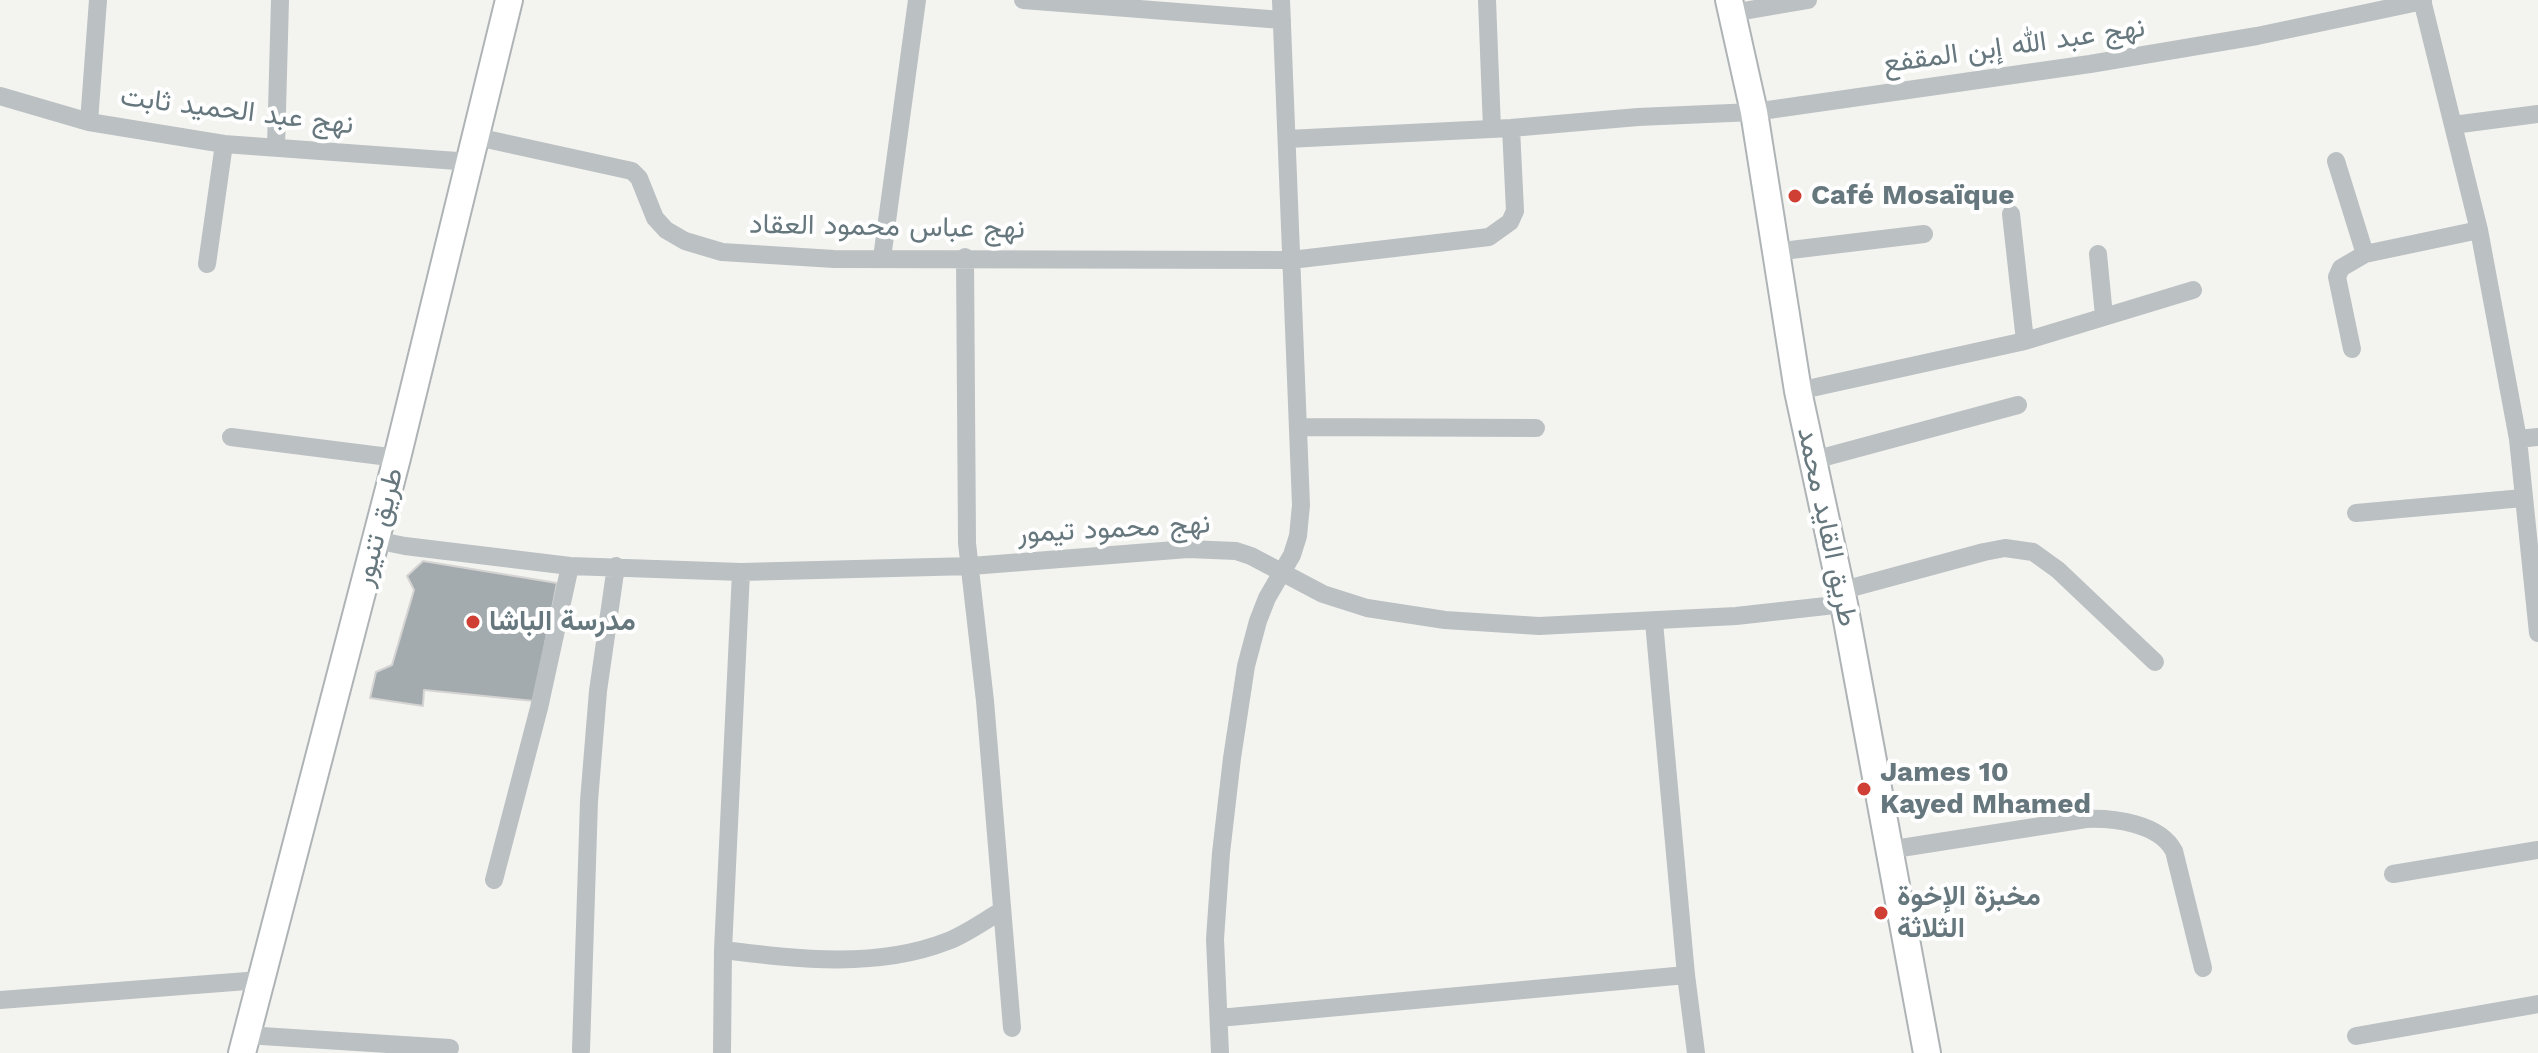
<!DOCTYPE html>
<meta charset="utf-8">
<style>
body{margin:0}
canvas{display:block;background:#f3f3f0}
</style>
<canvas width="2538" height="1053"></canvas>
<script>
const g = document.querySelector('canvas').getContext('2d');
g.lineJoin = 'round';
function paint(path, color) {
  g.fillStyle = color;
  g.fill(path, 'evenodd');
}
function strokePath(path, color, width, dash) {
  g.strokeStyle = color;
  g.lineWidth = width;
  g.lineCap = dash ? 'butt' : 'round';
  g.setLineDash(dash || []);
  g.stroke(path);
}
function label(font, color, halo, rows, align = 'center') {
  g.font = font + ' "Work Sans",Vazirmatn,sans-serif';
  g.lineWidth = 8;
  g.setLineDash([]);
  g.textBaseline = 'middle';
  g.strokeStyle = halo;
  g.fillStyle = color;
  for (const [text, x, y, turn = 0] of rows) {
    g.save();
    g.translate(x, y);
    g.rotate((+turn || 0) * Math.PI / 180);
    g.textAlign = isNaN(turn) ? turn : align;
    if (halo) g.strokeText(text, 0, 0);
    g.fillText(text, 0, 0);
    g.restore();
  }
}
const building = new Path2D(`
 M423,561L557,583L534,701L424,690L423,706L370,698L376,672L392,665L414,590L407,576Z`);
const minor = new Path2D(`
 M1023,0L1282,20
 M1487,0L1492,129
 M2422,0L2479,230L2518,439L2538,633
 M1732,13L1808,0
 M0,96L89,122L224,144L471,162
 M89,122L98,0
 M2453,125L2538,114
 M477,137L632,171L639,178L655,218L666,230L685,241L722,252L834,259L1291,260L1489,237L1510,222L1515,211L1511,128
 M1287,139L1511,128L1638,117L1754,112L2090,64L2257,36L2423,1
 M276,147L280,0
 M2336,161L2365,254
 M2011,214L2025,341
 M1774,252L1924,234
 M2098,254L2104,316
 M965,257L967,543L985,701L1012,1028
 M882,258L917,0
 M207,264L224,144
 M2352,349L2337,277L2341,268L2365,254L2479,230
 M1798,391L2025,341L2193,290
 M1299,427L1536,428
 M231,437L397,458
 M2518,439L2538,437
 M1814,460L2018,405
 M2356,513L2523,498
 M375,540L405,546L570,566L741,572L971,566L1188,549L1236,551L1251,556L1323,594L1367,608L1445,620L1539,626L1736,616L1844,604
 M1840,591L1984,552L2005,548L2033,552L2058,570L2155,662
 M1654,622L1686,975L1696,1053
 M1888,850L2086,819C2114,818 2159,823 2174,851L2203,968
 M2393,874L2538,850
 M494,880L539,708L570,566
 M723,950C797,959 877,969 948,941C966,934 984,921 1001,911
 M0,1000L260,980
 M1219,1018L1686,975
 M246,1035L450,1048
 M2356,1036L2538,1004
 M581,1050L589,801L598,691L616,566
 M722,1052L723,950L741,572
 M1220,1053L1215,939L1221,853L1232,758L1246,666L1258,621L1267,598L1292,555L1298,536L1301,505L1281,0`);
const secondary = new Path2D(`
 M1729,0L1754,112L1798,391L1844,604L1927,1053
 M242,1053L397,458L509,0`);
const markers = [
 [1795,196,8,"#cf3f34"],
 [473,622,8,"#cf3f34"],
 [1864,789,8,"#cf3f34"],
 [1881,913,8,"#cf3f34"]
];
const streetNames = [
 ["نهج عبد الله إبن المقفع",2014,46,-8],
 ["نهج عبد الحميد ثابت",237,111,7],
 ["نهج عباس محمود العقاد",887,227,1],
 ["طريق تنيور",379,527,-75],
 ["طريق القايد محمد",1827,527,78],
 ["نهج محمود تيمور",1114,529,-3]
];
const poiNames = [
 ["Café Mosaïque",1811,196],
 ["مدرسة الباشا",489,622],
 ["James 10",1880,773],
 ["Kayed Mhamed",1880,805],
 ["مخبزة الإخوة",1897,897],
 ["الثلاثة",1897,929]
];
paint(building, '#a3abaf');
strokePath(building, '#d5d4d3', 2);
strokePath(secondary, '#aeb4b6', 30);
strokePath(minor, '#bbc0c2', 18);
strokePath(secondary, '#fff', 26);
for (const [x, y, r, color] of markers) {
  const dot = new Path2D();
  dot.arc(x, y, r, 0, 2 * Math.PI);
  g.fillStyle = color;
  g.fill(dot);
  strokePath(dot, '#fff', 3);
}
label('28px', '#66777e', '#fff', streetNames);
label('bold 28px', '#66777e', '#fff', poiNames, 'left');
</script>
